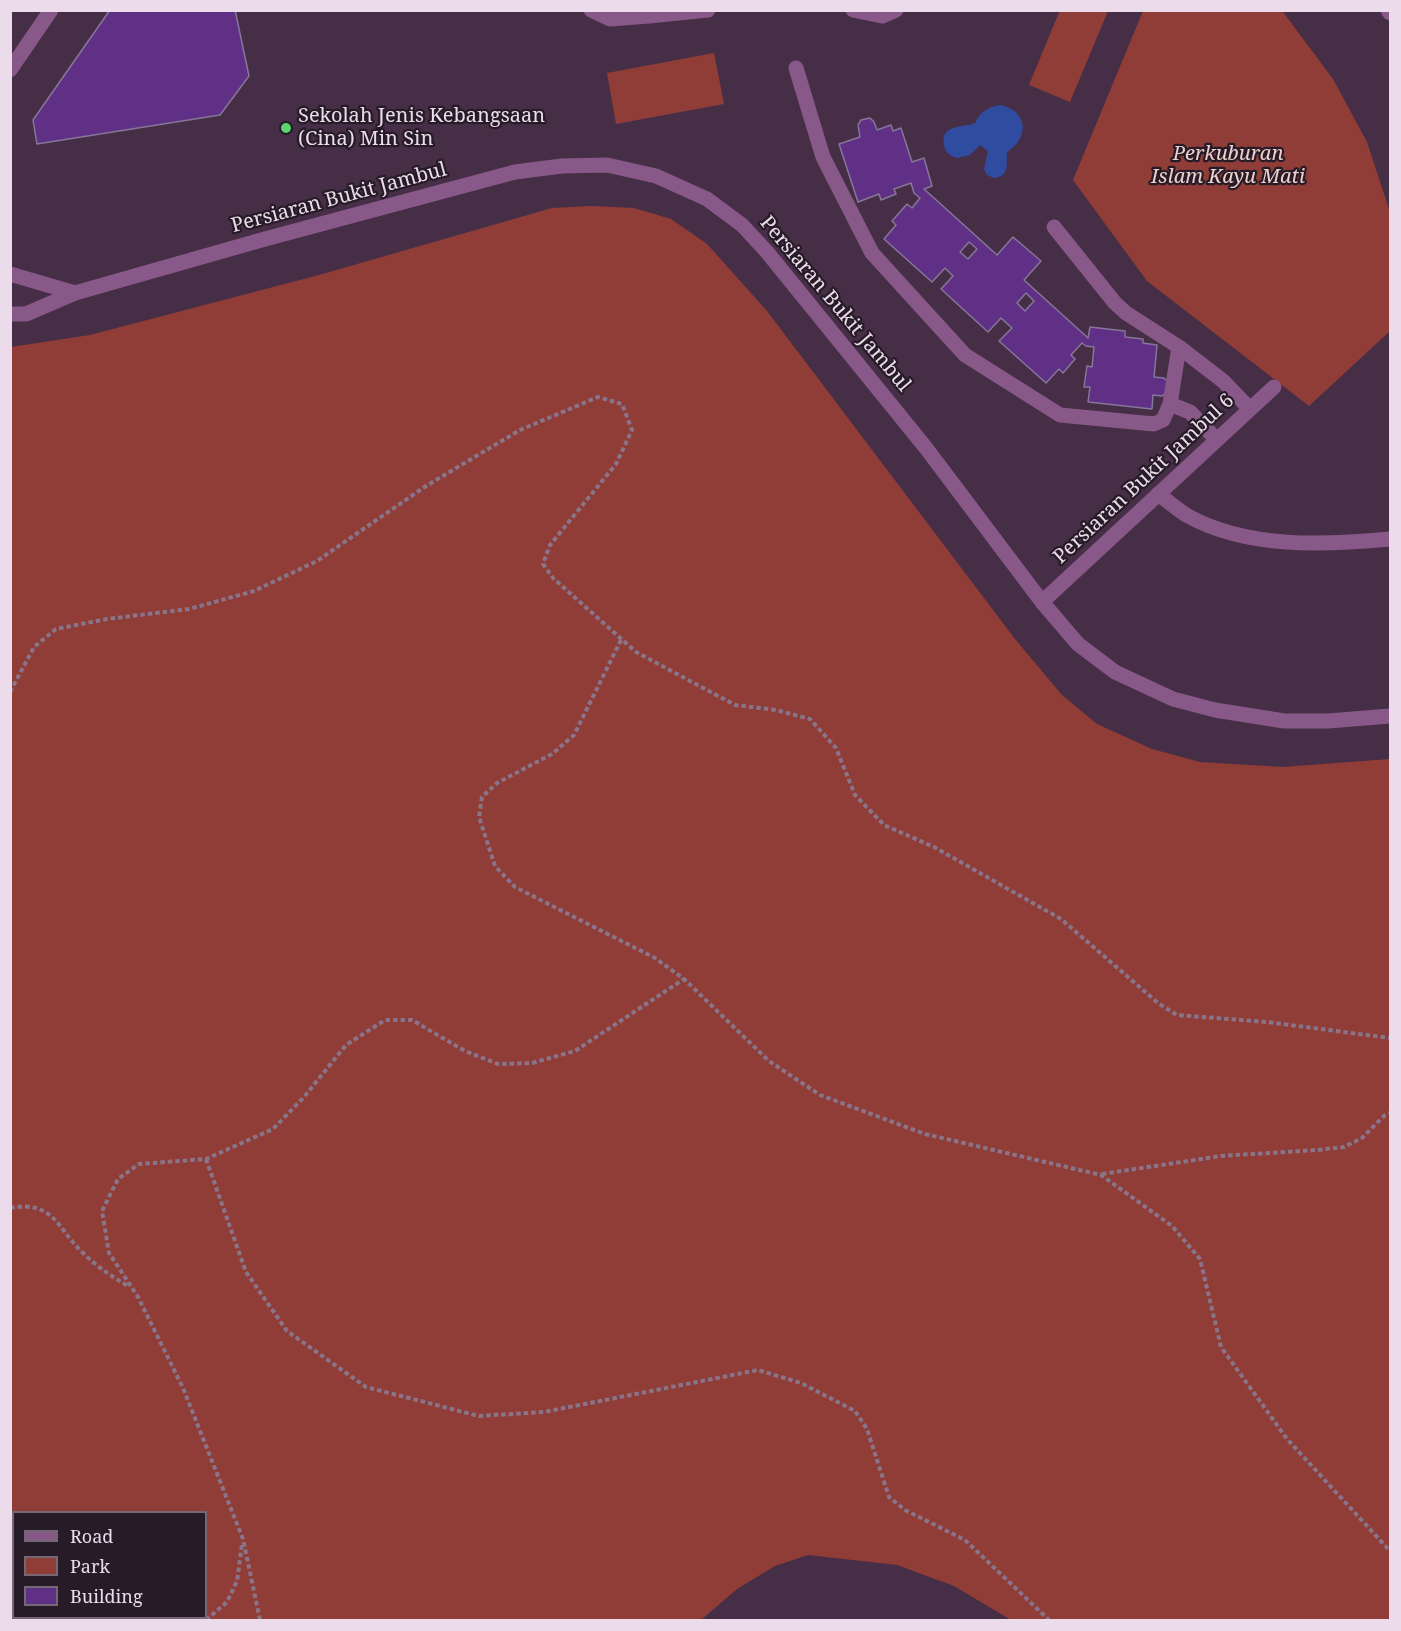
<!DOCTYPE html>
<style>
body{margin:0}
#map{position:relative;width:1401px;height:1631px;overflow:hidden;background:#472e47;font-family:"Noto Serif",serif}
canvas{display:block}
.frame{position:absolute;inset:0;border:12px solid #ebdbeb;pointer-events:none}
.legend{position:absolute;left:12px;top:1511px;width:195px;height:108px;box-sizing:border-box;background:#261b26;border:2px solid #756875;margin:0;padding:8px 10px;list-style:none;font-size:18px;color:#ebdbeb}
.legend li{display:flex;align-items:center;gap:12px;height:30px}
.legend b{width:30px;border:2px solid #756875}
</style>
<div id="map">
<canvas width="1401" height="1631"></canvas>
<div class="frame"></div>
<ul class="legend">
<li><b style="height:8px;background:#885988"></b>Road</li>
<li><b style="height:16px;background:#903d37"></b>Park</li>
<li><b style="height:16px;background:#603087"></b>Building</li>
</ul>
</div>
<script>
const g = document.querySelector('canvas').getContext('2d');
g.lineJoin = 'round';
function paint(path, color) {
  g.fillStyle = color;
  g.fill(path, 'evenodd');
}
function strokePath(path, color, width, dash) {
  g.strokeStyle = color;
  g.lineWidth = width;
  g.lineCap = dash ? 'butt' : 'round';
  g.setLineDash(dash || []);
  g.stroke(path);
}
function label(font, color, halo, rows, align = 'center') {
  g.font = font + ' "Noto Serif",serif';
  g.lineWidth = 4.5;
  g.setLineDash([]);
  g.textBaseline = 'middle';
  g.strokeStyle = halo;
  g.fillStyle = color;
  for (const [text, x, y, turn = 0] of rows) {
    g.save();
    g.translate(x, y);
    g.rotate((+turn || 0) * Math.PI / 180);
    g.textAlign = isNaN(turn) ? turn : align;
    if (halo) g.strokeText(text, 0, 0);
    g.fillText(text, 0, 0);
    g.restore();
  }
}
const green = new Path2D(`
 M1060,10L1108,11L1070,102L1029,85Z
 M1279,10L1283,12L1333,79L1367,142L1390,212V331L1309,406L1147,281L1073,180L1143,11Z
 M714,53L724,104L616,124L607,73Z
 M591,206L634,208L671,219L707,244L767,311L1015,639L1062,695L1097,724L1152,749L1200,762L1282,767L1390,759V1620H1011L954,1586L897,1565L808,1555L775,1566L737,1589L701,1620H11V347L90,335L319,275L552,208ZM14,1512H206V1618H14Z`);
const water = new Path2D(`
 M1000,105C1028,110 1030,138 1007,152C1006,165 1010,176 994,178L987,175L984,169L988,151L980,145L970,155L957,158C951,156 945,153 944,145C940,124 963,128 975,123C980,112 988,107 1000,105Z`);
const building = new Path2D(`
 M110,10H235L249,76L220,115L37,144L33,120Z
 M870,118L874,122L877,130L891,125L893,131L901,128L912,162L924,158L932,186L924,189L997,255L1013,237L1041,261L1024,280L1088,338L1090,327L1125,331V337L1143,339V343L1157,345L1154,377L1164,378L1168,382L1167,393L1162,396L1153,395L1152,409L1088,402L1090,387H1084L1087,366L1092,367L1094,347L1086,346L1082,343L1071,355L1075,359L1063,373L1059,369L1046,383L999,341L1012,328L1001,318L988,332L941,289L953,276L945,268L932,282L884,239L896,225L892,221L907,204L912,208L920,198L914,193L911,183L894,189L896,194L881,200L879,194L858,202L839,144L860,137L858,125L861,120ZM969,242L977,249L968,259L960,252ZM1026,293L1034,301L1025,311L1017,303Z`);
const path = new Path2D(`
 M621,640L574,735L552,754L497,783L482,797L479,817L495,866L515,887L655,958L684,979L769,1061L820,1095L925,1134L1101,1175L1172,1226L1200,1259L1221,1347L1287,1439L1390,1551
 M10,692L34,647L56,629L107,619L189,609L254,591L317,561L426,486L520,430L598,397L622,404L632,430L616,464L550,545L543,564L553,578L636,652L735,705L776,710L810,719L836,748L855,795L884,825L934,847L1061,919L1158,1003L1177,1015L1267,1022L1390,1038
 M206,1159L246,1272L287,1331L366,1387L479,1416L544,1412L758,1370L801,1383L855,1411L867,1429L889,1497L905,1510L965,1540L1049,1620
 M1102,1174L1221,1156L1317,1150L1344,1147L1362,1138L1385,1115L1390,1113
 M10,1208C54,1200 57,1228 82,1252C96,1266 111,1276 128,1286
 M14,1618L19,1620
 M206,1620L227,1602L237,1581L242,1544
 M260,1620L243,1539L183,1388L138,1297L109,1253L102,1211L118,1179L139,1164L206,1159L273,1129L304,1097L346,1045L385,1020H412L465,1051L498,1064L532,1063L575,1051L684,979`);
const minor = new Path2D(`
 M591,10L610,19L649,16
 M649,10V16L708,10
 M853,10L882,16L896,10
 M1388,10L1390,13
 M796,68L823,157L872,253L965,355L1060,415L1154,424L1163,420L1170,404L1179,347L1126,313L1115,303L1054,227
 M10,70L51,10
 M10,274L75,293
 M10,314H26L75,293L265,239L515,172L562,166L607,165L656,176L707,199L742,225L767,252L926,448L1042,602L1078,644L1115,672L1173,699L1215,710L1284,721H1328L1390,716
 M1179,347L1223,381L1250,409
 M1170,404L1190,412L1217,440
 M1158,494C1168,501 1178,510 1188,516C1248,549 1325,545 1390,539
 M1042,602L1274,387`);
const markers = [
 [286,128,6,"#5bd56e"]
];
const poiNames = [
 ["Sekolah Jenis Kebangsaan",298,116],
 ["(Cina) Min Sin",298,139]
];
const parkNames = [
 ["Perkuburan",1228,154],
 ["Islam Kayu Mati",1228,177]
];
const streetNames = [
 ["Persiaran Bukit Jambul",339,198,-15],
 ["Persiaran Bukit Jambul",835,304,50],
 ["Persiaran Bukit Jambul 6",1144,479,-43]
];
paint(green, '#903d37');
paint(water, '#2f4ca1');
paint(building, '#603087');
strokePath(building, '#867698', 1.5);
strokePath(path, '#897489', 4, [4.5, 3]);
strokePath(minor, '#885988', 15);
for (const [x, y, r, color] of markers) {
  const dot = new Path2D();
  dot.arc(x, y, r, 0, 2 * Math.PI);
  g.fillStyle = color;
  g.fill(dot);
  strokePath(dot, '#261b26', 2);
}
label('20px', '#ebdbeb', '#261b26', poiNames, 'left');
label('italic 20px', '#eed0cc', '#261b26', parkNames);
label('20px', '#ebdbeb', '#261b26', streetNames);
</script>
